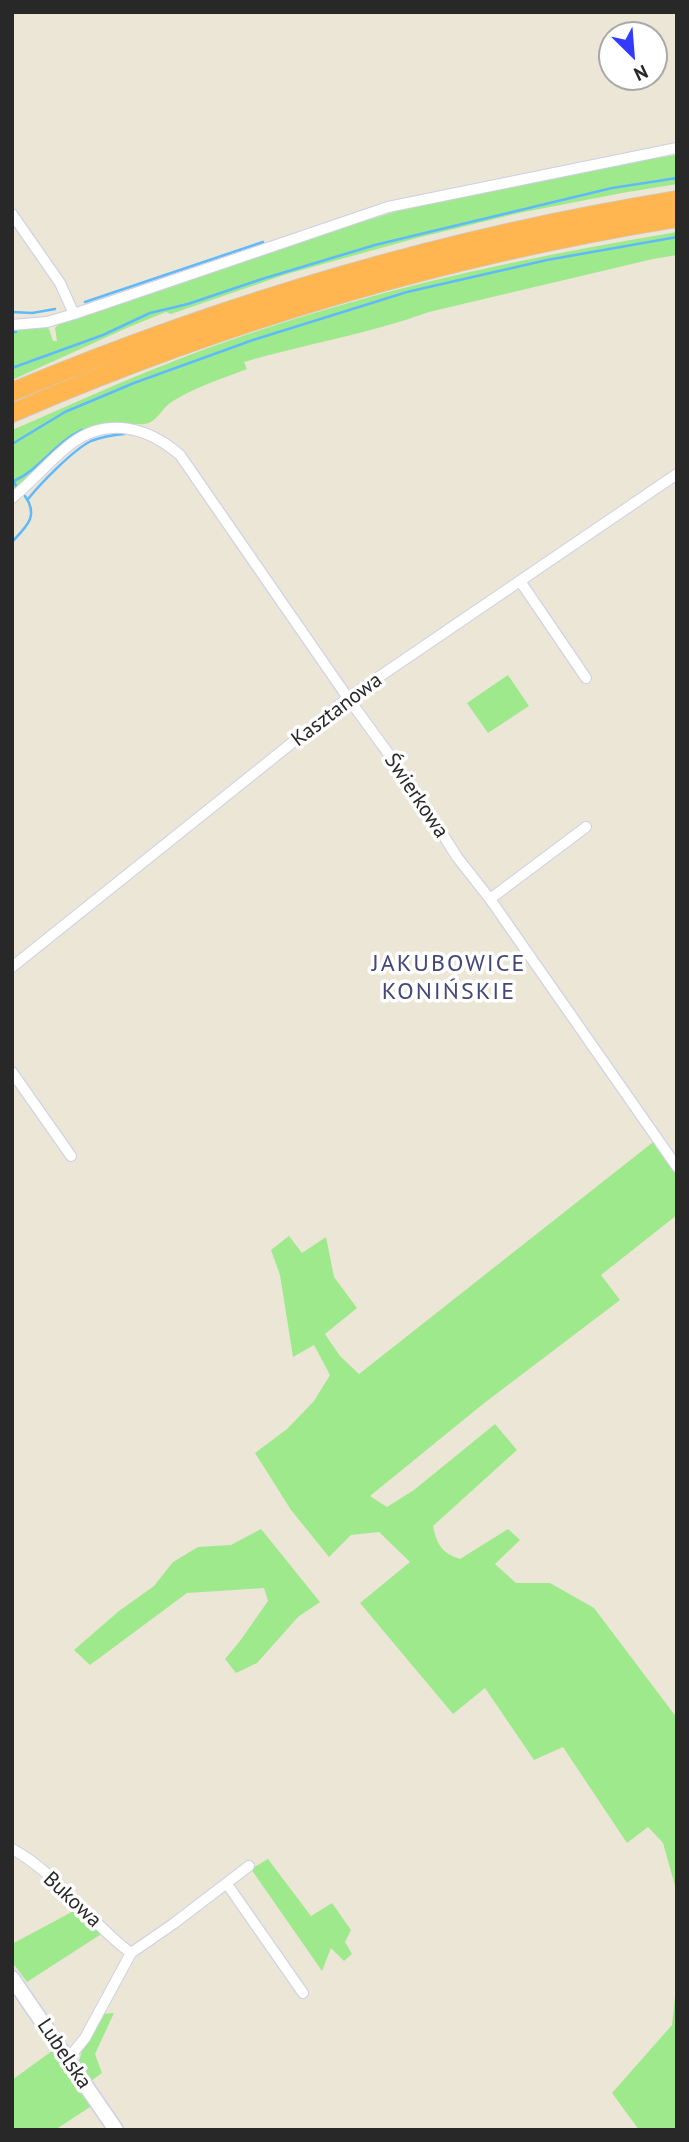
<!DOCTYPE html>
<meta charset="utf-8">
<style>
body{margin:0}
#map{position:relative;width:689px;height:2142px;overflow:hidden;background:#ece6d7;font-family:"PT Sans",sans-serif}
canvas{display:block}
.frame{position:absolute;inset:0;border:14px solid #282828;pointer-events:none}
.north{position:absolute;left:598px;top:21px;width:70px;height:70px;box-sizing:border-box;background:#fff;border:2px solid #a9a9a9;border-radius:50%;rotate:155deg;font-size:19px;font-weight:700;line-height:28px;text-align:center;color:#282828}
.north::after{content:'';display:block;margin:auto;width:24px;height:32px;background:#323aff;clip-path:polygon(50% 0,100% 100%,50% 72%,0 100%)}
</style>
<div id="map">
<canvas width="689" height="2142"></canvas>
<div class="frame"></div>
<div class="north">N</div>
</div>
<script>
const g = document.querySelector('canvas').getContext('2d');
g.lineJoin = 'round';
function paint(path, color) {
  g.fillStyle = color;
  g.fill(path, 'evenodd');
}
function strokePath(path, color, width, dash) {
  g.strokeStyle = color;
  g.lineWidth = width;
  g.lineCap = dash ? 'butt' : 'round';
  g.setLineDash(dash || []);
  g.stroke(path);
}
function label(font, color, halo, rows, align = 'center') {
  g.font = font + ' "PT Sans",sans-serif';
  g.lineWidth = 7;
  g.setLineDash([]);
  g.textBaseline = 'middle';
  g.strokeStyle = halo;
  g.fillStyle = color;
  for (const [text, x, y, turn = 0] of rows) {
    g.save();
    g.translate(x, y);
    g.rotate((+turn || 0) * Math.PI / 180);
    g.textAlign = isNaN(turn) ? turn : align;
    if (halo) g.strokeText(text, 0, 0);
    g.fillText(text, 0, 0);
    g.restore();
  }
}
const green = new Path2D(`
 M677,155V184L622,193L519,213L417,238L287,274L171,314L166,312L129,327L12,380V329H35L46,327L49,329L53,341H57L55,328L60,323L352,225L404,209L482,191L641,160Z
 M677,232V255L653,259L429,312C369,334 305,344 244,362L247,369C221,379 196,387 173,401C164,406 159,418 149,423C143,426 114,422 102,425C66,434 39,468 12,492V430C59,410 106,388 154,369C215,344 281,322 345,304C454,272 565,251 677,232Z
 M508,675L529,706L488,733L467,703Z
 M657,1139L677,1176V1215L601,1275L620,1300L483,1404L370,1496L387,1507L414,1490L495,1424L517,1450L433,1526C437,1545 442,1553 460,1559L508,1529L520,1540L495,1564L516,1583H550L594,1608L677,1718V1893L663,1843L648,1827L627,1843L563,1747L534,1760L485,1688L453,1714L360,1603L410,1562L379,1532L351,1535L329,1557L291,1510L255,1453L287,1429L314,1401L330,1375L314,1345L293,1357L280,1275L271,1250L289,1236L302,1253L326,1237L334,1277L357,1308L325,1334L340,1356L359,1374Z
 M261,1529L320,1602L298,1617L257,1663L236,1673L225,1659L240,1641L268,1601L264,1588L187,1593L90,1665L74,1650L119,1611L154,1586L173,1562L198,1547L231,1545Z
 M268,1859L311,1916L332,1903L351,1930L345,1942L352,1954L344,1961L331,1948L322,1971L251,1869Z
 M81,1907L106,1931L27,1982L12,1962V1944Z
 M677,1977V2130H639L612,2093L672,2025Z
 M114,2013L95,2054L102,2073L84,2086L96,2103L55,2130H12V2080L56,2048L78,2064L82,2051L103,2014Z`);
const stream = new Path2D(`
 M85,302L263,242
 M12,312L32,313L55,309
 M12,332H16
 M12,368L103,335L150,313L188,304L262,279L375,245L612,188L677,178
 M12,444L65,412L134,383L253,340L407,292L547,260L677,237
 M12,478L16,486
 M14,481C40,469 56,442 82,430
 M28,499C41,483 73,450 91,441C102,437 113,435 124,434
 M12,542C27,526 39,516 25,496`);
const street = new Path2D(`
 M12,214L60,283L74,314
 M12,325L47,322L74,314L388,207L677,148
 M12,498C33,481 51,459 72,443C108,416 149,428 180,455L348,698L412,786L457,857L490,899L677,1167
 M520,581L586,678
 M490,899L586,827
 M12,967L348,698L677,474
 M12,1072L71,1156
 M12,1849C56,1872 91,1924 131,1953
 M227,1884L303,1993
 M68,2059L85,2038L131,1953L173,1924L249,1866`);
const secondary = new Path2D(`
 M12,1978L116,2130`);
const highway = new Path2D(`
 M12,392C225,303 448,237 677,200
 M12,413C224,321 449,255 677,218`);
const streetNames = [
 ["Kasztanowa",337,710,-37],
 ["Świerkowa",416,796,56],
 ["Bukowa",72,1900,43],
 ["Lubelska",64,2054,56]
];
const quarterNames = [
 ["JAKUBOWICE",449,964],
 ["KONIŃSKIE",449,992]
];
paint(green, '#9fe98d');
strokePath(stream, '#5ebafa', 2.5);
strokePath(street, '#cdcee3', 12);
strokePath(secondary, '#cdcee3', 17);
strokePath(highway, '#cbcbcb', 20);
strokePath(street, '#fff', 10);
strokePath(secondary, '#fff', 14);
strokePath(highway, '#ffb550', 18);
label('21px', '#282828', '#fff', streetNames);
g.letterSpacing = '2px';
label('24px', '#44467c', '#fff', quarterNames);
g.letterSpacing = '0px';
</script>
